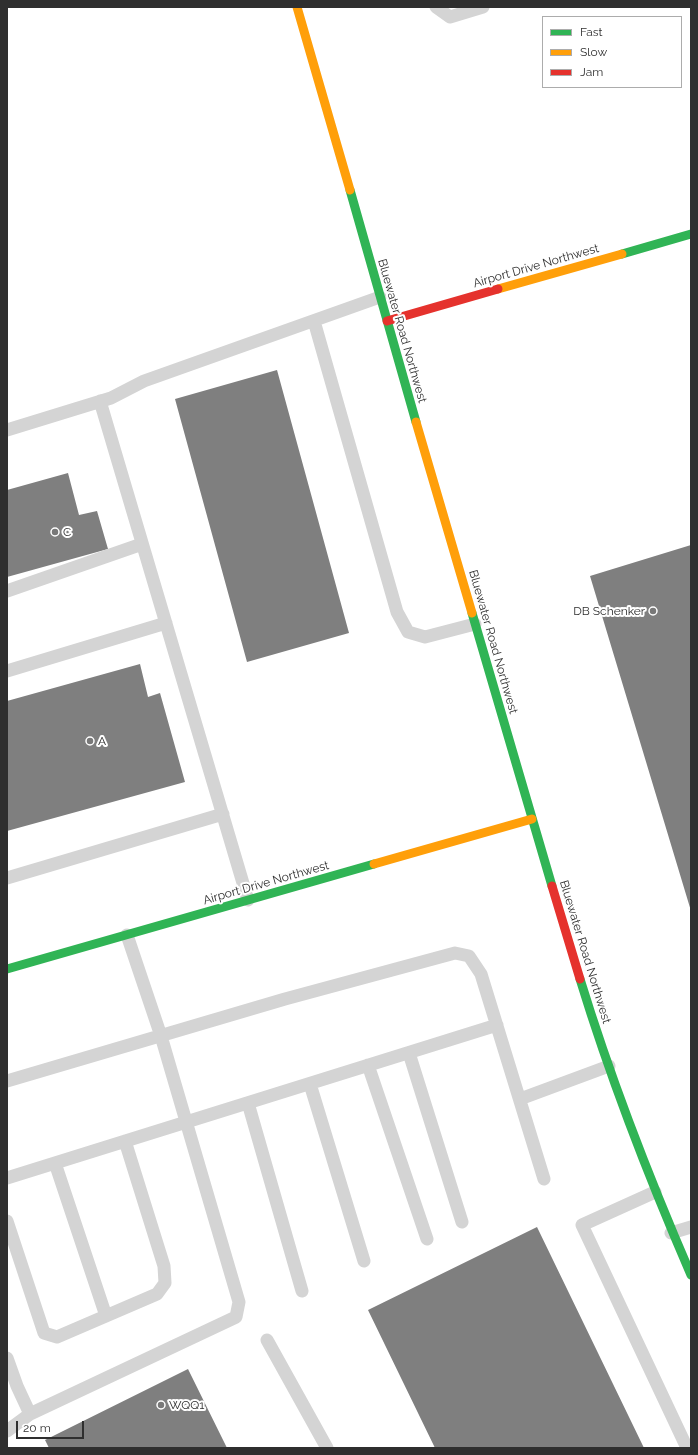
<!DOCTYPE html>
<style>
body{margin:0}
#map{position:relative;width:698px;height:1455px;overflow:hidden;background:#fff;font-family:Raleway,sans-serif}
canvas{display:block}
.frame{position:absolute;inset:0;border:8px solid #2f2f2f;pointer-events:none}
.legend{position:absolute;left:542px;top:16px;width:140px;height:72px;box-sizing:border-box;background:#fff;border:1px solid #acacac;margin:0;padding:5px 7px;list-style:none;font-size:12px;color:#2f2f2f}
.legend li{display:flex;align-items:center;gap:8px;height:20px}
.legend b{width:20px;border:1px solid #acacac}
.scale{position:absolute;left:16px;top:1421px;width:68px;height:18px;box-sizing:border-box;border:2px solid #2f2f2f;border-top:0;padding-left:5px;font-size:12px;line-height:14px;white-space:nowrap;color:#2f2f2f;-webkit-text-stroke:3px #fff;paint-order:stroke}
</style>
<div id="map">
<canvas width="698" height="1455"></canvas>
<div class="frame"></div>
<ul class="legend">
<li><b style="height:5px;background:#30b455"></b>Fast</li>
<li><b style="height:5px;background:#ff9f0a"></b>Slow</li>
<li><b style="height:5px;background:#e5322d"></b>Jam</li>
</ul>
<div class="scale">20 m</div>
</div>
<script>
const g = document.querySelector('canvas').getContext('2d');
g.lineJoin = 'round';
function paint(path, color) {
  g.fillStyle = color;
  g.fill(path, 'evenodd');
}
function strokePath(path, color, width, dash) {
  g.strokeStyle = color;
  g.lineWidth = width;
  g.lineCap = dash ? 'butt' : 'round';
  g.setLineDash(dash || []);
  g.stroke(path);
}
function label(font, color, halo, rows, align = 'center') {
  g.font = font + ' Raleway,sans-serif';
  g.lineWidth = 4;
  g.setLineDash([]);
  g.textBaseline = 'middle';
  g.strokeStyle = halo;
  g.fillStyle = color;
  for (const [text, x, y, turn = 0] of rows) {
    g.save();
    g.translate(x, y);
    g.rotate((+turn || 0) * Math.PI / 180);
    g.textAlign = isNaN(turn) ? turn : align;
    if (halo) g.strokeText(text, 0, 0);
    g.fillText(text, 0, 0);
    g.restore();
  }
}
const building = new Path2D(`
 M277,370L349,633L247,662L175,399Z
 M68,473L79,515L97,511L108,549L7,577V490Z
 M691,545V911L590,576Z
 M140,664L148,697L160,693L185,782L7,831V701Z
 M537,1227L644,1448H435L368,1310Z
 M188,1369L227,1448H49L45,1440Z`);
const lane = new Path2D(`
 M436,7L450,17L483,7
 M314,321L397,612L408,632L425,637L475,624
 M100,401L248,900
 M7,430L111,398L144,381L380,297
 M7,591L142,544
 M7,671L166,623
 M7,878L223,814
 M409,1053L462,1222
 M368,1065L427,1239
 M7,1081L285,999L455,953L469,956L481,974L544,1179
 M310,1084L364,1261
 M520,1099L609,1066
 M248,1103L302,1291
 M55,1163L106,1316
 M7,1178L497,1025
 M655,1192L582,1225L687,1448
 M7,1221L44,1333L57,1337L157,1294L165,1283L164,1266L125,1141
 M671,1233L691,1227
 M267,1340L327,1448
 M7,1358L17,1386L30,1414L7,1431
 M30,1414L236,1317L239,1302L161,1036L127,935`);
const fast = new Path2D(`
 M350,190L416,422
 M622,254L691,234
 M472,613L552,886
 M7,969L374,864
 M580,979C611,1080 649,1178 691,1275`);
const slow = new Path2D(`
 M297,7L350,190
 M498,289L622,254
 M416,422L472,613
 M374,864L532,819`);
const jam = new Path2D(`
 M387,321L498,289
 M552,886L580,979`);
const markers = [
 [55,532,4,"#787878"],
 [653,611,4,"#787878"],
 [90,741,4,"#787878"],
 [161,1405,4,"#787878"]
];
const streetNames = [
 ["Airport Drive Northwest",536,266,-16],
 ["Bluewater Road Northwest",402,331,74],
 ["Bluewater Road Northwest",493,642,74],
 ["Airport Drive Northwest",266,883,-16],
 ["Bluewater Road Northwest",585,952,73]
];
const poiNames = [
 ["C",63,532],
 ["DB Schenker",645,611,"right"],
 ["A",98,741],
 ["WQQ1",169,1405]
];
paint(building, '#7f7f7f');
strokePath(lane, '#d4d4d4', 13);
strokePath(fast, '#30b455', 9);
strokePath(slow, '#ff9f0a', 9);
strokePath(jam, '#e5322d', 9);
for (const [x, y, r, color] of markers) {
  const dot = new Path2D();
  dot.arc(x, y, r, 0, 2 * Math.PI);
  g.fillStyle = color;
  g.fill(dot);
  strokePath(dot, '#fff', 1.5);
}
label('12px', '#2f2f2f', '#fff', streetNames);
label('12px', '#2f2f2f', '#fff', poiNames, 'left');
</script>
